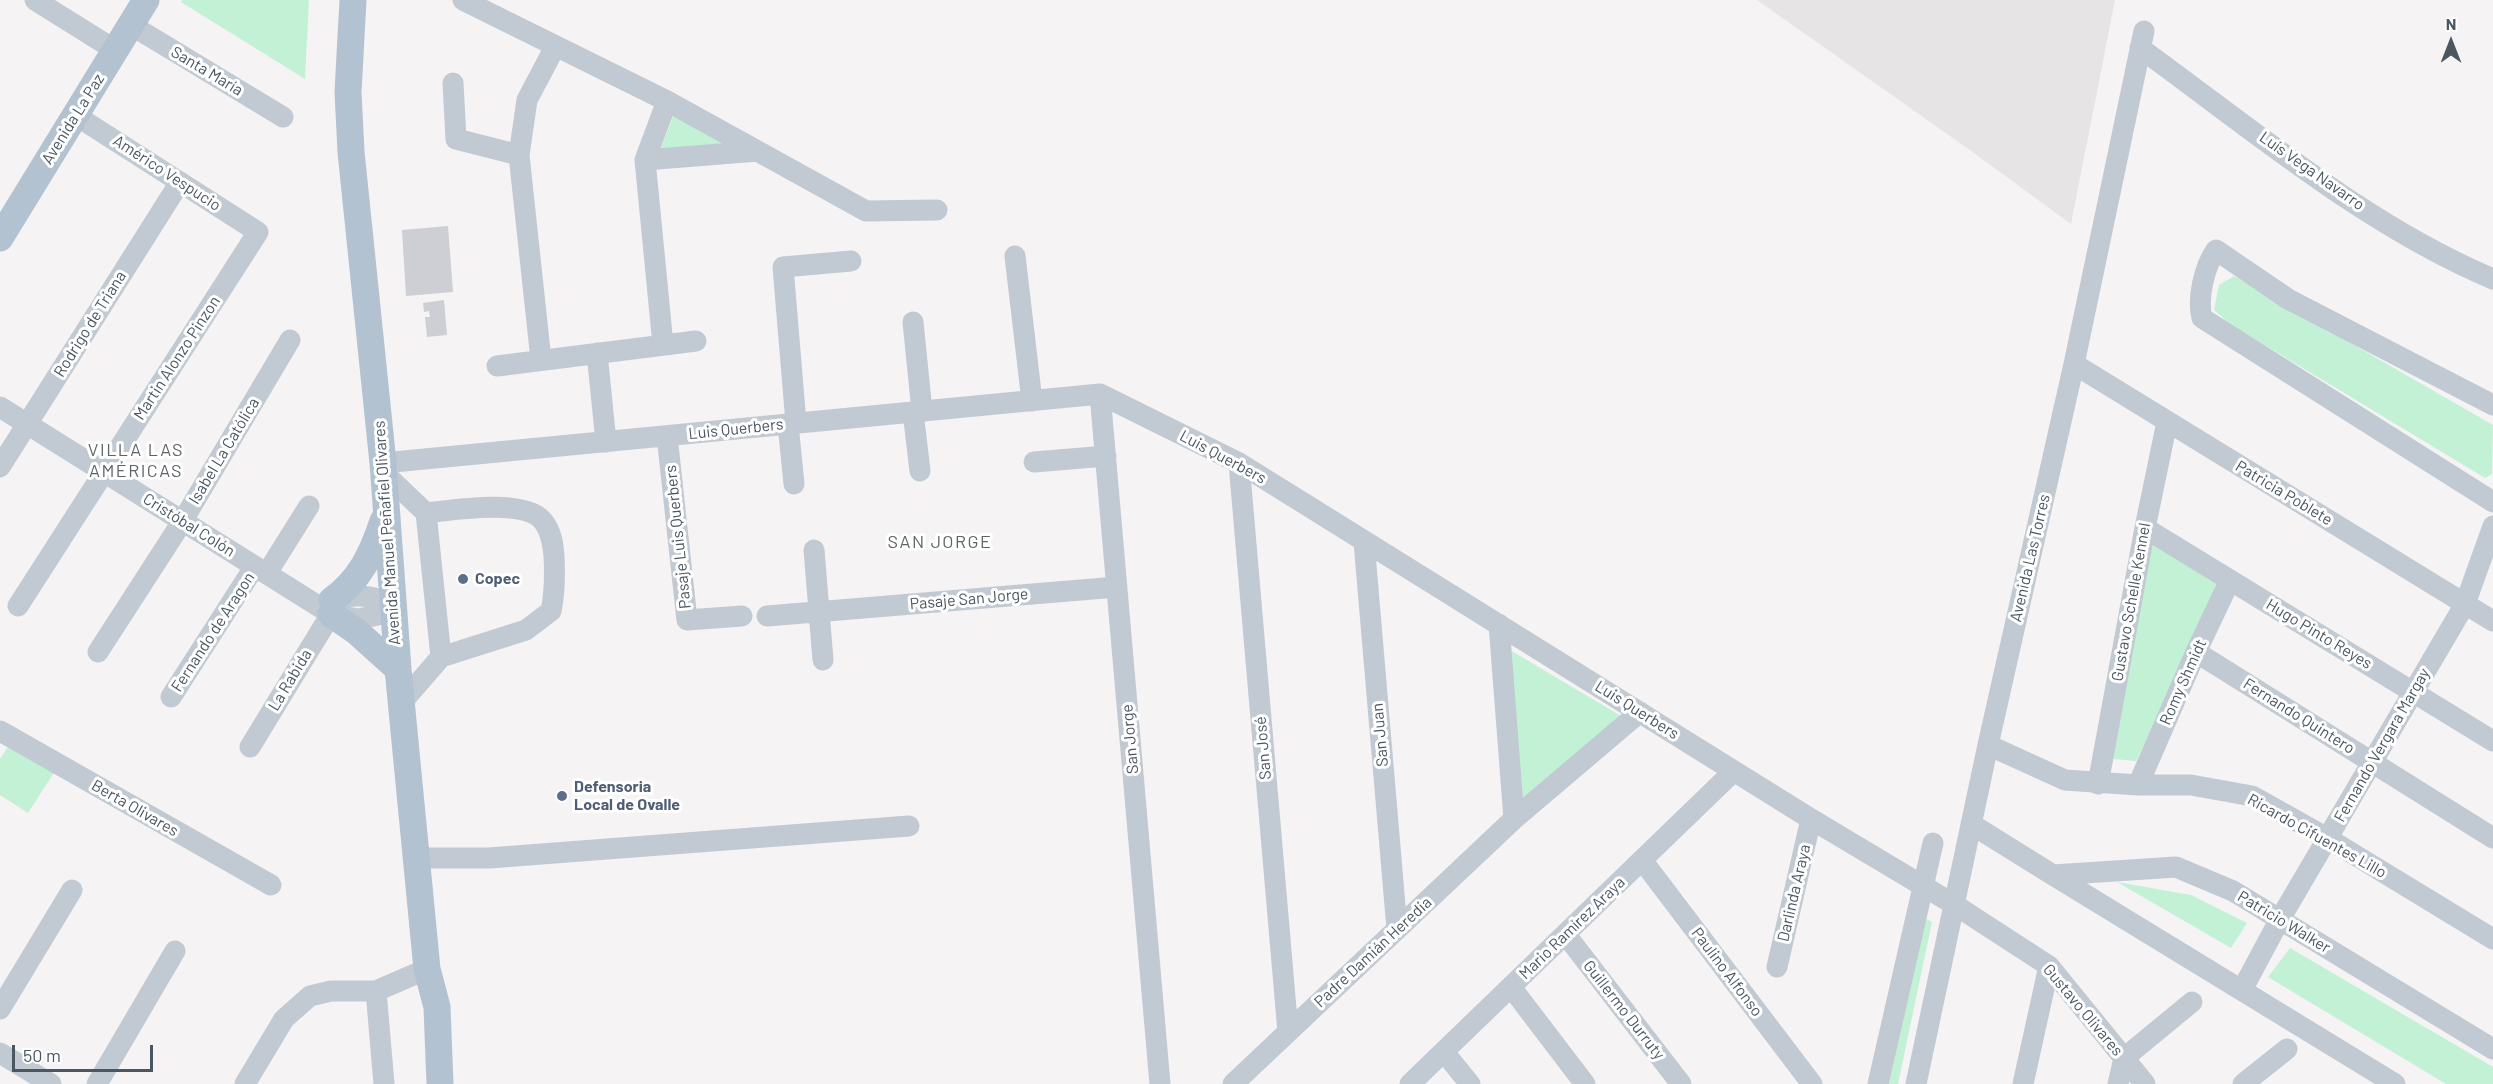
<!DOCTYPE html>
<meta charset="utf-8">
<style>
body{margin:0}
#map{position:relative;width:2493px;height:1084px;overflow:hidden;background:#f5f3f3;font-family:Barlow,sans-serif}
canvas{display:block}
.north{position:absolute;left:2421px;top:12px;width:60px;height:60px;-webkit-text-stroke:4px #fff;paint-order:stroke;rotate:0deg;font-size:16px;font-weight:700;line-height:24px;text-align:center;color:#4a5661}
.north::after{content:'';display:block;margin:auto;width:21px;height:27px;background:#4a5661;clip-path:polygon(50% 0,100% 100%,50% 72%,0 100%)}
.scale{position:absolute;left:12px;top:1045px;width:141px;height:27px;box-sizing:border-box;border:3px solid #4a5661;border-top:0;padding-left:8px;font-size:18px;line-height:21px;white-space:nowrap;color:#4a5661;-webkit-text-stroke:4px #fff;paint-order:stroke}
</style>
<div id="map">
<canvas width="2493" height="1084"></canvas>
<div class="north">N</div>
<div class="scale">50 m</div>
</div>
<script>
const g = document.querySelector('canvas').getContext('2d');
g.lineJoin = 'round';
function paint(path, color) {
  g.fillStyle = color;
  g.fill(path, 'evenodd');
}
function strokePath(path, color, width, dash) {
  g.strokeStyle = color;
  g.lineWidth = width;
  g.lineCap = dash ? 'butt' : 'round';
  g.setLineDash(dash || []);
  g.stroke(path);
}
function label(font, color, halo, rows, align = 'center') {
  g.font = font + ' Barlow,sans-serif';
  g.lineWidth = 6;
  g.setLineDash([]);
  g.textBaseline = 'middle';
  g.strokeStyle = halo;
  g.fillStyle = color;
  for (const [text, x, y, turn = 0] of rows) {
    g.save();
    g.translate(x, y);
    g.rotate((+turn || 0) * Math.PI / 180);
    g.textAlign = isNaN(turn) ? turn : align;
    if (halo) g.strokeText(text, 0, 0);
    g.fillText(text, 0, 0);
    g.restore();
  }
}
const education = new Path2D(`
 M1757,0H2115L2071,224L1967,148Z`);
const green = new Path2D(`
 M182,0H309L305,79L181,2Z
 M674,114L735,147L659,153Z
 M2234,276L2493,425L2492,474L2485,478L2230,324L2214,310L2219,285Z
 M2150,524L2229,571L2136,761L2103,758Z
 M1510,650L1621,716L1523,801Z
 M11,742L55,771L28,813L0,795V759Z
 M2117,882L2191,895L2247,923L2231,948Z
 M1921,916L1932,922L1898,1084H1885Z
 M2290,948L2493,1067V1084H2446L2268,977Z`);
const building = new Path2D(`
 M448,226L453,292L406,296L402,230Z
 M444,300L447,335L427,337L425,317H430L429,311L424,312L423,303Z`);
const minor = new Path2D(`
 M35,0L115,50
 M463,0L667,101L866,211L937,210
 M131,25L283,117
 M2140,48C2252,129 2365,225 2493,279
 M453,83L456,139L519,155
 M645,160L758,151
 M1015,256L1032,401
 M913,322L922,411
 M663,345L645,160L667,101
 M597,353L606,442
 M541,360L519,155L527,100L555,47
 M2074,364L2493,621
 M497,366L696,341
 M1100,394L1160,1084
 M2493,405L2288,299L2216,250C2204,267 2197,299 2202,318L2493,502
 M0,407L331,614L358,619L393,612
 M913,412L920,471
 M796,423L783,267L851,261
 M788,424L794,484
 M667,436L687,620L742,616
 M1034,462L1106,456
 M383,463L1100,394L1239,463L1811,819L1955,905L2049,966L2145,1084
 M1239,463L1288,1032
 M0,467L180,182
 M384,473L426,513L441,657L402,702
 M426,513C452,510 525,498 543,521C551,531 553,543 554,556C555,575 555,592 551,611L526,630L441,657
 M2145,528L2493,741
 M1364,542L1397,929
 M814,550L823,660
 M267,573L309,506
 M329,600C352,594 371,594 392,604
 M18,606L258,232L75,115
 M767,616L1117,587
 M1499,624L1514,819
 M98,652L182,522L290,340
 M2196,652L2493,838
 M171,697L255,566
 M0,731L271,885
 M1988,745L2065,780L2138,785H2191L2252,796L2327,838L2493,939
 M250,747L331,614
 M2098,784L2145,528L2167,422
 M2138,785L2196,652L2230,580
 M1971,824L2053,875L2176,867L2233,891L2493,1049
 M416,858H489L909,826
 M1642,860L1812,1084
 M2053,875L2395,1084
 M1566,935L1681,1084
 M1777,967L1811,819
 M1511,987L1585,1084
 M2242,990L2280,919L2465,604L2493,526
 M376,991L384,1084
 M0,1009L72,890
 M1444,1052L1470,1084
 M0,1053L51,1084
 M97,1084L175,951
 M245,1084L284,1019L310,996L331,991H376L427,969
 M1233,1084L1514,819L1640,712
 M1410,1084L1734,771
 M1878,1084L1933,843
 M1916,1084L1988,745L2074,364L2144,31
 M2023,1084L2049,966
 M2118,1084L2124,1058L2192,1002
 M2243,1084L2287,1049`);
const major = new Path2D(`
 M353,0L348,92L351,152L383,463L398,669L427,969L437,1007L440,1084
 M0,238L146,0
 M332,600C360,580 372,554 383,521
 M331,614L357,632L398,669`);
const markers = [
 [463,579,6,"#5c6f8a"],
 [562,796,6,"#5c6f8a"]
];
const streetNames = [
 ["Santa María",207,71,31],
 ["Avenida La Paz",73,119,-58],
 ["Luís Vega Navarro",2312,171,35],
 ["Américo Vespucio",167,173,33],
 ["Rodrigo de Triana",90,324,-58],
 ["Martin Alonzo Pinzon",177,358,-57],
 ["Luis Querbers",736,429,-6],
 ["Isabel La Católica",224,451,-59],
 ["Luis Querbers",1223,457,28],
 ["Patricia Poblete",2284,493,31],
 ["Cristóbal Colón",189,525,32],
 ["Avenida Manuel Peñafiel Olivares",387,533,-94],
 ["Pasaje Luis Querbers",678,537,-96],
 ["Avenida Las Torres",2030,558,-77],
 ["Pasaje San Jorge",969,599,-5],
 ["Gustavo Schelle Kennel",2131,602,-80],
 ["Fernando de Aragon",213,632,-57],
 ["Hugo Pinto Reyes",2319,634,31],
 ["La Rabida",290,680,-59],
 ["Romy Shmidt",2183,682,-66],
 ["Luis Querbers",1637,710,32],
 ["Fernando Quintero",2299,716,32],
 ["San Juan",1380,735,-95],
 ["San Jorge",1130,739,-95],
 ["Fernando Vergara Margay",2382,745,-60],
 ["San José",1263,748,-95],
 ["Berta Olivares",135,808,30],
 ["Ricardo Cifuentes Lillo",2317,836,29],
 ["Darlinda Araya",1794,893,-77],
 ["Patricio Walker",2284,922,31],
 ["Mario Ramírez Araya",1572,928,-44],
 ["Padre Damián Heredia",1373,952,-43],
 ["Paulino Alfonso",1727,972,53],
 ["Guillermo Durruty",1624,1010,52],
 ["Gustavo Olivares",2083,1010,50]
];
const serviceNames = [
 ["Copec",475,579],
 ["Defensoria",574,787],
 ["Local de Ovalle",574,805]
];
const neighbourhoodNames = [
 ["VILLA LAS",136,450],
 ["AMÉRICAS",136,471],
 ["SAN JORGE",940,542]
];
paint(education, '#e6e4e5');
paint(green, '#c3f1d5');
paint(building, '#cdcfd5');
strokePath(minor, '#c1cad2', 21);
strokePath(major, '#b3c2d1', 27);
for (const [x, y, r, color] of markers) {
  const dot = new Path2D();
  dot.arc(x, y, r, 0, 2 * Math.PI);
  g.fillStyle = color;
  g.fill(dot);
  strokePath(dot, '#fff', 2);
}
label('16px', '#4a5661', '#fff', streetNames);
label('bold 16px', '#4e5e75', '#fff', serviceNames, 'left');
g.letterSpacing = '1.5px';
label('18px', '#5f6368', '#fff', neighbourhoodNames);
g.letterSpacing = '0px';
</script>
